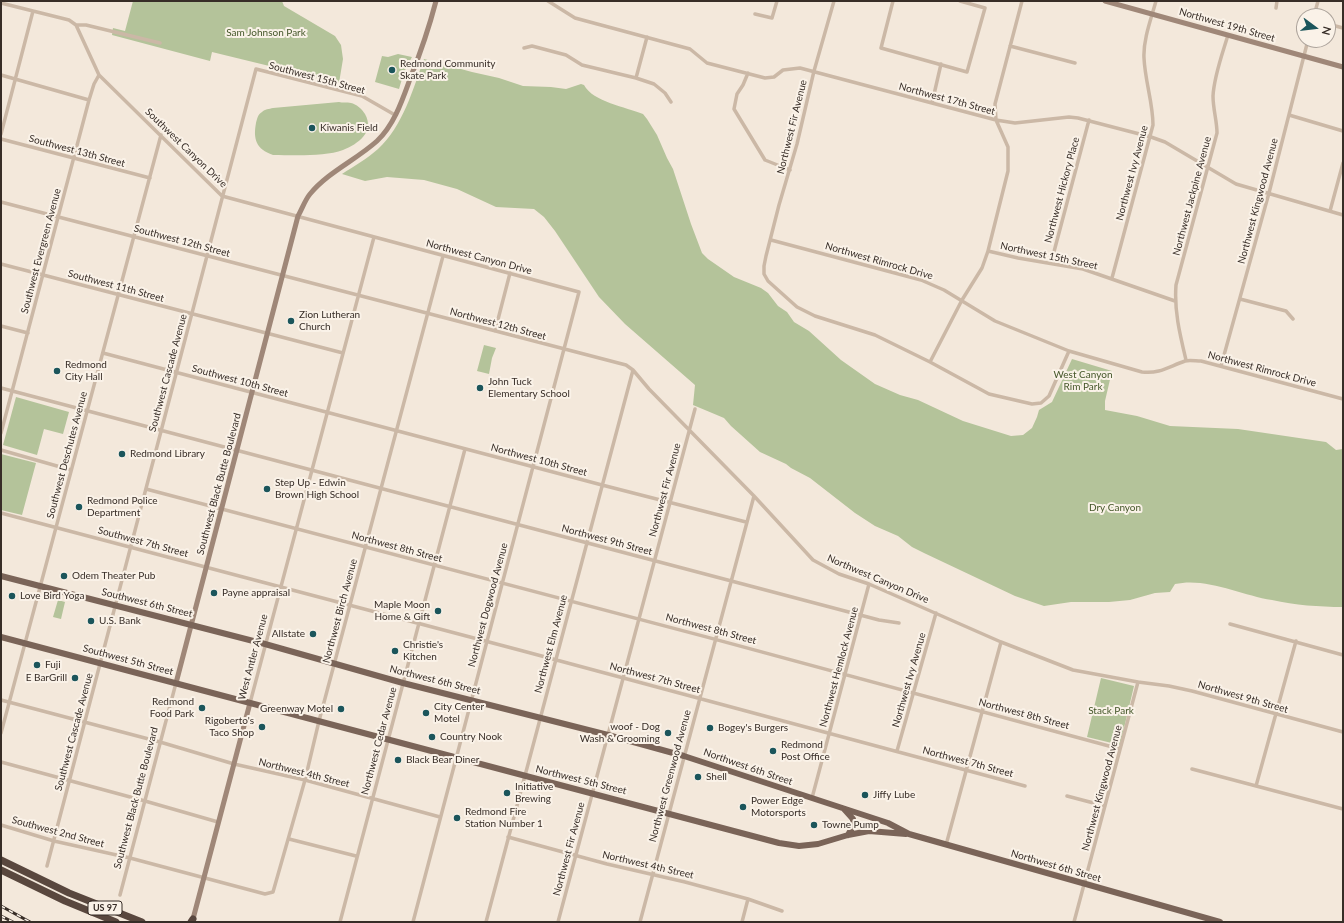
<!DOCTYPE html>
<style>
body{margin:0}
#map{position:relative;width:1344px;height:923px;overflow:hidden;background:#f3e8db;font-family:Lato,sans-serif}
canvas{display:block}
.frame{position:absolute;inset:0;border:2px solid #372d27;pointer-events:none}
.north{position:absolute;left:1296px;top:8px;width:40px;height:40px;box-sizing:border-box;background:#faf2e8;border:1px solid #aca39b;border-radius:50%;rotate:105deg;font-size:11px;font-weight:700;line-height:16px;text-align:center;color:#372d27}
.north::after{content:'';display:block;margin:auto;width:14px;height:18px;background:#1b555b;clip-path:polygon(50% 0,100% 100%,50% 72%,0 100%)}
</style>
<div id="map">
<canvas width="1344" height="923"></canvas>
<div class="frame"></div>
<div class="north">N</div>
</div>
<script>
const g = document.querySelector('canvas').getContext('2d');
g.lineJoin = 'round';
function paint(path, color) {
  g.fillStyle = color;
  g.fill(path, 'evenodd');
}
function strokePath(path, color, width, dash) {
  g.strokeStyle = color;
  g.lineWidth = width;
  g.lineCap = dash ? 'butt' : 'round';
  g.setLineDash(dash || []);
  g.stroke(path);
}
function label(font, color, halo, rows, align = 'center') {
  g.font = font + ' Lato,sans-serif';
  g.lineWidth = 4;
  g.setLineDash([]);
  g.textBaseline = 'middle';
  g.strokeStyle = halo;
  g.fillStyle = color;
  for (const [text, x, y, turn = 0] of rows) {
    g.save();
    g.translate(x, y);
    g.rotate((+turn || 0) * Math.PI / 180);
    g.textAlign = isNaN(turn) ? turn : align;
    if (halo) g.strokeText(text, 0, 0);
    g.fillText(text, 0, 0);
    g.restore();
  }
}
const green = new Path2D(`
 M133,1H282L284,6L335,36L341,45L343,59L339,83L212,52L210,61L112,35L113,28L125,31Z
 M398,54L412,57L404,72L399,89L375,82L382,56L388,57Z
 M424,59L472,72L499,78L523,86L551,87L566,89L581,84L584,85C593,102 626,107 643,114L647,119L657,135L667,158L673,169L691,224L702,253L708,259L734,277L761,288L768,293L778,306L787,312L794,322L809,331L841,360L875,384L900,395L918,400L963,421L1011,436L1023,435L1032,428L1037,417L1039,410L1052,402L1072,359L1112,371L1105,401V410L1137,416L1170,426L1238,429L1326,442L1336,450L1343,449V607C1319,607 1295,605 1272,600C1241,595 1206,577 1175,584L1170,592L1155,593L1130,600L1109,602H1071L1044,606L1015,596L924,553L912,547L898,536L875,526L855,513L810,478L791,468L786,464L760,452L731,426L724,418L693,405L695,385L625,324L599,297L555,231L544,217L534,209L496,207L457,189L424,180L387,177L365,181L342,174C354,166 367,159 378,149C403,126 413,89 424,59Z
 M339,102C342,103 347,102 351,103C356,104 362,109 365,114C375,132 358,144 343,150C325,157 292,155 273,155C256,149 253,139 256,123C257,119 258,114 262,112C265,109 269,109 273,108Z
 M484,345L496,348L492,358L489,374L477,371Z
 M16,397L69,412L63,434L44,429L37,455L3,445Z
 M1,454L36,463L22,515L1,510Z
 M58,600L65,602L61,619L53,617Z
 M1101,678L1134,686L1120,745L1087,737Z`);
const street = new Path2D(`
 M548,1L575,18L690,49L707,63L765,78L774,77L783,70L800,68L996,120L1015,123L1069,117L1078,118L1151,137L1165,142L1236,184L1343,215
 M834,1L814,71L797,144L779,205L766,256L764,266V274L768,281L797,307L815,316L875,335L930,362L989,394L1032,404L1041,403L1049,396L1069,351
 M893,1L881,48L967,72L985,8L960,1
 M1,3L69,20L76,25H86L160,43
 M1276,8L1277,1
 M755,14L772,18L777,1
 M1314,16L1318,1
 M1328,24L1343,28
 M76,25L99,75L222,196L579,292L413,922
 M1010,46L1075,63
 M524,48L532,46L566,55L582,65L636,78L654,84L665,93L671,102
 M748,73L743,85L737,94L734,109L765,160L790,170
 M1,75L89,100
 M636,78L647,37
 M932,103L941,64
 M1289,115L1343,131
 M1,134L33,11
 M1,139L150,178
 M1,202L626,365L633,370L649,389L754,496L813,560L839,574L869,584L1001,642L1073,670L1138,682L1169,686L1192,691L1343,732
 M1330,211L1343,163
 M771,240L921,280L944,290L995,321L1069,351L1142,372C1160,374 1168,367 1185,361C1189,360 1196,361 1201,361L1343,399
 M988,251L1018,258L1083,269L1175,301
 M1051,263L1089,120
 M1,264L343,353
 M1112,278L1153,125C1153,103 1145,81 1144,58C1143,40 1151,19 1156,1
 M1240,299L1286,311L1293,319
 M1,326L28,333
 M495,331L510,273
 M103,353L602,485L746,522
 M1186,360C1180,335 1174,311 1176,285L1217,133C1217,121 1213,109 1213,96C1214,76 1222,55 1228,35
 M930,362L962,300L982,268L988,251L1008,171V147L996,120L995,104L1022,1
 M1221,366L1269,193L1308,40
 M1,388L879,620L899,623
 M1,433L89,100L94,84L99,75
 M1,450L71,470
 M146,489C471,574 796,660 1120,749
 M1,513L523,651L1025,786
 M1230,624L1343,655
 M1,700L160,742L234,764L305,780L440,817
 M250,703L374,237
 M1,733L161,135
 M897,751L936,613
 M1,762L145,801L218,822
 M1192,769L1343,809
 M1256,786L1296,641
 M1067,796L1105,806
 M812,798L869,584
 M1,825L54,841L130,858L265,894L273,892L305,780L319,721L443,256
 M508,837L607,864L685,882L748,899L782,911
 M289,839L356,856
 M946,845L1001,642
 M47,866L256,69L362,96L395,115
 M120,895L176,683
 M340,922L465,449
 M486,922L633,370
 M558,922L695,409
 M640,922L754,496
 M742,922L748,899
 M1074,922L1138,682`);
const secondary = new Path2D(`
 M1105,1L1343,67
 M176,683L298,216C302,209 305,200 310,194C328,172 356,160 377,141C394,125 402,101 410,79C420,54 429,28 436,1
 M193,919L250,703`);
const primary = new Path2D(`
 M1,576L265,644L403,683L608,735L684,756L888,823L909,834L1220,922
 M1,637L779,843L799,846L818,844L848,835L869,831L906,834
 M844,809L853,819V826L848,835`);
const highway = new Path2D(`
 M1,860L69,893L142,922
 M1,870L65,901L116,922
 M191,922L193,919`);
const rail = new Path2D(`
 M1,906L30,922
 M1,916L13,922`);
const markers = [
 [392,70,4,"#1b555b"],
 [312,128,4,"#1b555b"],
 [291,321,4,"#1b555b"],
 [57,371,4,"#1b555b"],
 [480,388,4,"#1b555b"],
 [122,454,4,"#1b555b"],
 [267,489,4,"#1b555b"],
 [79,507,4,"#1b555b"],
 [64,576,4,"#1b555b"],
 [214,593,4,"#1b555b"],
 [12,596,4,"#1b555b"],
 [438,611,4,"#1b555b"],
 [91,621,4,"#1b555b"],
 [313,634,4,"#1b555b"],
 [395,651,4,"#1b555b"],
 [37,665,4,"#1b555b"],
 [75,678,4,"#1b555b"],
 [202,708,4,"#1b555b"],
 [341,709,4,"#1b555b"],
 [426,713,4,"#1b555b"],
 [262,727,4,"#1b555b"],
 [710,728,4,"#1b555b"],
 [668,733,4,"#1b555b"],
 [432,737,4,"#1b555b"],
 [773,751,4,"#1b555b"],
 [398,760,4,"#1b555b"],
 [698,777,4,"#1b555b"],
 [507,793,4,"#1b555b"],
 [865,795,4,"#1b555b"],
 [743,807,4,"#1b555b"],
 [457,818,4,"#1b555b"],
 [814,825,4,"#1b555b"]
];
const shields = [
 [105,908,34]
];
const shieldNames = [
 ["US 97",105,908]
];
const streetNames = [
 ["Northwest 19th Street",1227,25,16],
 ["Southwest 15th Street",317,78,15],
 ["Northwest 17th Street",947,99,15],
 ["Northwest Fir Avenue",792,127,-76],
 ["Southwest Canyon Drive",186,148,44],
 ["Southwest 13th Street",77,151,15],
 ["Northwest Ivy Avenue",1132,173,-75],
 ["Northwest Hickory Place",1062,190,-75],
 ["Northwest Jackpine Avenue",1192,196,-75],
 ["Northwest Kingwood Avenue",1258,201,-75],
 ["Southwest 12th Street",182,241,15],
 ["Southwest Evergreen Avenue",41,251,-75],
 ["Northwest 15th Street",1049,256,12],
 ["Northwest Canyon Drive",479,257,15],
 ["Northwest Rimrock Drive",879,261,16],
 ["Southwest 11th Street",116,286,15],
 ["Northwest 12th Street",498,324,15],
 ["Northwest Rimrock Drive",1262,369,15],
 ["Southwest Cascade Avenue",168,373,-75],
 ["Southwest 10th Street",240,381,15],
 ["Southwest Deschutes Avenue",67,455,-75],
 ["Northwest 10th Street",539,460,15],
 ["Southwest Black Butte Boulevard",219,484,-75],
 ["Northwest Fir Avenue",665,490,-75],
 ["Northwest 9th Street",607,540,15],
 ["Southwest 7th Street",143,542,15],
 ["Northwest 8th Street",397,547,15],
 ["Northwest Canyon Drive",878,579,23],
 ["Southwest 6th Street",147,603,14],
 ["Northwest Dogwood Avenue",488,605,-75],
 ["Northwest Birch Avenue",340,611,-75],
 ["Northwest 8th Street",711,629,15],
 ["Northwest Elm Avenue",551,644,-75],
 ["West Antler Avenue",253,657,-75],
 ["Southwest 5th Street",128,660,15],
 ["Northwest Hemlock Avenue",839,667,-75],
 ["Northwest 7th Street",655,678,15],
 ["Northwest 6th Street",435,680,14],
 ["Northwest Ivy Avenue",909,680,-74],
 ["Northwest 9th Street",1243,697,16],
 ["Northwest 8th Street",1024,714,15],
 ["Southwest Cascade Avenue",74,732,-75],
 ["Northwest Cedar Avenue",379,741,-75],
 ["Northwest 7th Street",968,762,15],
 ["Northwest 6th Street",748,767,19],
 ["Northwest 4th Street",304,773,14],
 ["Northwest Greenwood Avenue",670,776,-75],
 ["Northwest 5th Street",581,780,14],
 ["Northwest Kingwood Avenue",1102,788,-75],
 ["Southwest Black Butte Boulevard",136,798,-75],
 ["Southwest 2nd Street",58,832,15],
 ["Northwest Fir Avenue",569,849,-75],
 ["Northwest 4th Street",648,865,13],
 ["Northwest 6th Street",1056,866,16]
];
const parkNames = [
 ["Sam Johnson Park",266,33],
 ["West Canyon",1083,375],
 ["Rim Park",1083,387],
 ["Dry Canyon",1115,508],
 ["Stack Park",1111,711]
];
const poiNames = [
 ["Redmond Community",400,64],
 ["Skate Park",400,76],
 ["Kiwanis Field",320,128],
 ["Zion Lutheran",299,315],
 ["Church",299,327],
 ["Redmond",65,365],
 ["City Hall",65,377],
 ["John Tuck",488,382],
 ["Elementary School",488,394],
 ["Redmond Library",130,454],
 ["Step Up - Edwin",275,483],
 ["Brown High School",275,495],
 ["Redmond Police",87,501],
 ["Department",87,513],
 ["Odem Theater Pub",72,576],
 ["Payne appraisal",222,593],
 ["Love Bird Yoga",20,596],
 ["Maple Moon",430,605,"right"],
 ["Home & Gift",430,617,"right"],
 ["U.S. Bank",99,621],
 ["Allstate",305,634,"right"],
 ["Christie's",403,645],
 ["Kitchen",403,657],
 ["Fuji",45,665],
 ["E BarGrill",67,678,"right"],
 ["Redmond",194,702,"right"],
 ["Food Park",194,714,"right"],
 ["City Center",434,707],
 ["Motel",434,719],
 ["Greenway Motel",333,709,"right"],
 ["Rigoberto's",254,721,"right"],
 ["Taco Shop",254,733,"right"],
 ["woof - Dog",660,727,"right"],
 ["Wash & Grooming",660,739,"right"],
 ["Bogey's Burgers",718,728],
 ["Country Nook",440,737],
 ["Redmond",781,745],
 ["Post Office",781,757],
 ["Black Bear Diner",406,760],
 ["Shell",706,777],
 ["Initiative",515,787],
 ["Brewing",515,799],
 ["Jiffy Lube",873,795],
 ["Power Edge",751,801],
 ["Motorsports",751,813],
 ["Redmond Fire",465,812],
 ["Station Number 1",465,824],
 ["Towne Pump",822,825]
];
paint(green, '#b4c39a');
strokePath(street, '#cbb8a6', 3.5);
strokePath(secondary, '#9f8778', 5);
strokePath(primary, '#7a6458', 6);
strokePath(highway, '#59473e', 7);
strokePath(rail, '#372d27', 3);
strokePath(rail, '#faf2e8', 1.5, [4.5]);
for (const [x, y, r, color] of markers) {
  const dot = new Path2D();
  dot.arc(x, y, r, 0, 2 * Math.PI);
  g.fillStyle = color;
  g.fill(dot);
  strokePath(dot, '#faf2e8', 1.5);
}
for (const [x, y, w] of shields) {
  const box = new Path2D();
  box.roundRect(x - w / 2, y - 7, w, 14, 3);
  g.fillStyle = '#faf2e8';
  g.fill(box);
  strokePath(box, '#372d27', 1);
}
label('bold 9px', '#372d27', null, shieldNames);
label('10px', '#372d27', '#faf2e8', streetNames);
label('10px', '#45572a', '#faf2e8', parkNames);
label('10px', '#372d27', '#faf2e8', poiNames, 'left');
</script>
